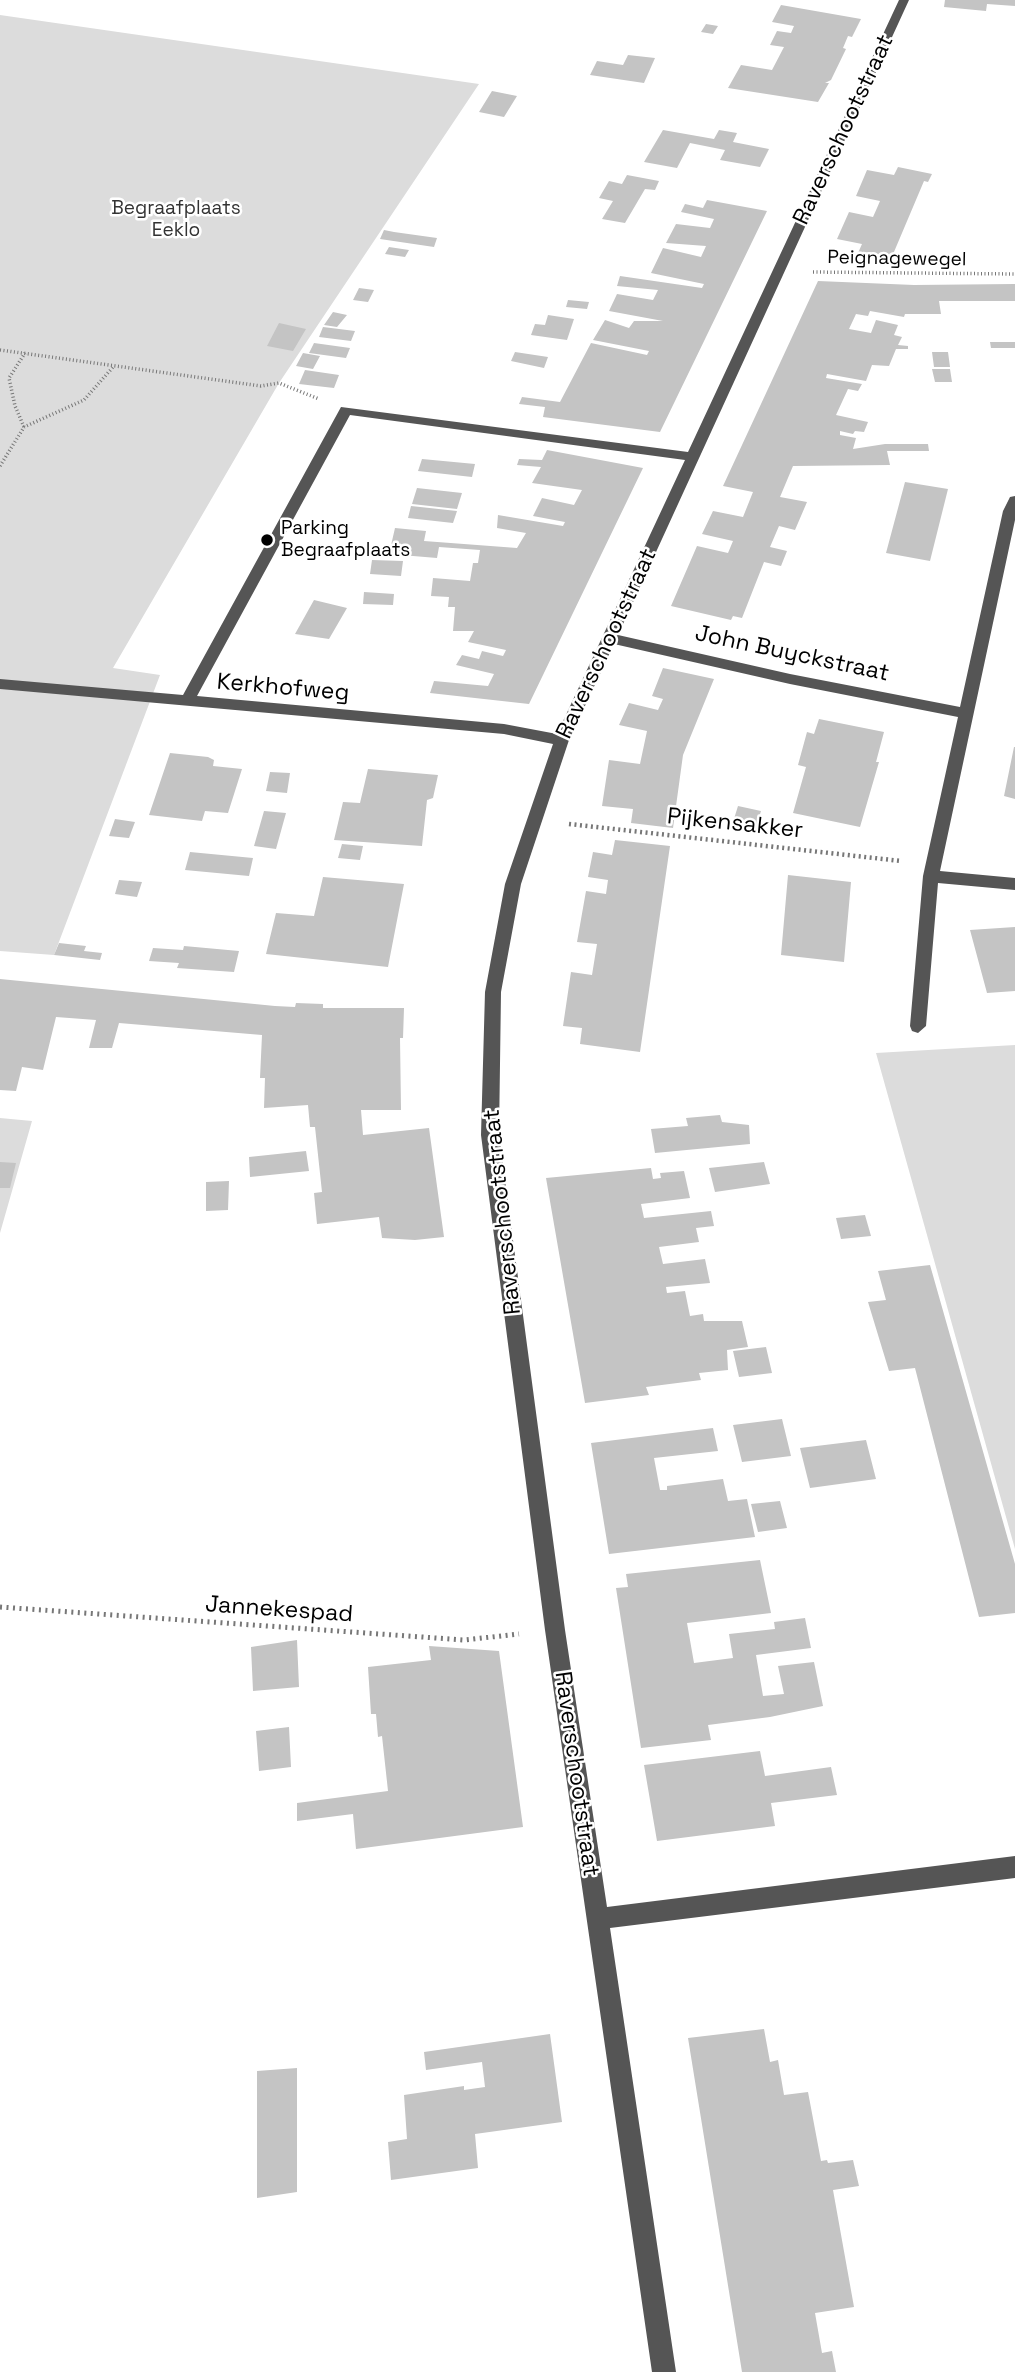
<!DOCTYPE html>
<style>
body{margin:0}
canvas{display:block;background:#fff}
</style>
<canvas width="1015" height="2372"></canvas>
<script>
const g = document.querySelector('canvas').getContext('2d');
g.lineJoin = 'round';
function paint(path, color) {
  g.fillStyle = color;
  g.fill(path, 'evenodd');
}
function strokePath(path, color, width, dash) {
  g.strokeStyle = color;
  g.lineWidth = width;
  g.lineCap = dash ? 'butt' : 'round';
  g.setLineDash(dash || []);
  g.stroke(path);
}
function label(font, color, halo, rows, align = 'center') {
  g.font = font + ' "Space Grotesk",sans-serif';
  g.lineWidth = 5;
  g.setLineDash([]);
  g.textBaseline = 'middle';
  g.strokeStyle = halo;
  g.fillStyle = color;
  for (const [text, x, y, turn = 0] of rows) {
    g.save();
    g.translate(x, y);
    g.rotate((+turn || 0) * Math.PI / 180);
    g.textAlign = isNaN(turn) ? turn : align;
    if (halo) g.strokeText(text, 0, 0);
    g.fillText(text, 0, 0);
    g.restore();
  }
}
const green = new Path2D(`
 M0,15L479,84L279,383L113,668L160,675L54,955L0,951Z
 M1015,1045V1549L876,1053Z
 M0,1118L32,1121L0,1233Z`);
const building = new Path2D(`
 M945,0H1015V6L987,4L986,11L944,7Z
 M781,5L861,19L852,37L848,36L843,48L846,49L831,80L825,83H829L818,102L728,88L741,65L772,70L784,47L770,45L777,31L791,33L794,26L772,22Z
 M706,24L718,26L713,34L701,32Z
 M628,55L655,58L644,83L590,75L597,61L623,65Z
 M492,91L517,96L504,117L479,112Z
 M663,130L714,139L719,130L737,133L733,142L769,149L760,167L720,160L725,150L690,143L677,168L644,162Z
 M898,167L932,174L928,182L924,181L891,259L858,253L862,244L837,239L849,212L873,217L877,208L880,201L856,196L867,170L894,175Z
 M627,175L659,181L655,190L645,189L625,223L602,219L613,201L599,198L609,181L622,184Z
 M707,200L767,211L660,432L543,417L545,407L519,404L522,397L560,402L591,343L647,355L649,351L593,340L605,320L629,328L634,321H663L609,311L617,294L653,300L658,290L617,286L620,276L702,288L704,284L651,273L663,248L701,257L706,246L666,243L676,224L710,228L714,219L681,212L685,204L703,208Z
 M384,230L394,232L437,238L434,247L380,239Z
 M389,247L409,250L405,257L385,254Z
 M818,281L914,285L1015,284V301H939L941,314H905L904,317L870,311L868,316L856,314L849,329L871,333L876,320L898,325L894,335L902,337L898,345L908,346V349H896L889,366L872,365L866,381L827,374L826,378L862,384L858,391L848,389L836,415L868,422L864,432L855,431L853,434L840,431V435L856,438L853,449L885,444H928L929,451H887L890,465L793,466L780,497L807,502L795,530L779,526L770,547L787,551L781,566L764,562L742,618L733,616L731,620L671,606L697,546L728,553L733,541L702,534L713,511L743,517L753,492L723,486Z
 M359,288L374,290L368,302L353,300Z
 M568,300L589,302L587,309L566,307Z
 M333,312L347,315L337,327L324,325Z
 M548,315L574,319L567,340L531,335L535,324L545,325Z
 M279,323L306,329L293,351L267,346Z
 M323,327L355,331L351,341L319,337Z
 M990,342H1015V348H991Z
 M314,343L350,348L346,358L309,353Z
 M515,352L548,357L544,368L511,361Z
 M932,352H948L950,367H934Z
 M303,353L320,356L313,369L296,366Z
 M932,369H950L952,382H935Z
 M305,370L339,375L334,388L299,384Z
 M547,450L643,468L529,704L430,693L434,681L488,686L494,674L456,665L462,655L479,659L482,651L503,656L506,650L468,642L474,631H453L455,607H448L449,597L431,596L433,578L470,581L473,563H478L480,550L439,547L437,558L389,554L395,528L426,531L424,541L517,548L526,533L497,528L498,515L563,526L565,522L533,516L542,498L574,505L582,490L532,483L541,467L517,465L519,459L542,460Z
 M422,459L475,464L472,477L418,471Z
 M905,482L948,489L930,561L886,553Z
 M417,488L462,493L457,509L412,504Z
 M411,506L457,511L453,523L408,518Z
 M372,560L403,561L401,576L370,574Z
 M364,592L394,594L393,605L363,604Z
 M314,600L347,608L329,639L295,634Z
 M663,668L714,679L683,755L673,828L631,823L633,809L602,806L609,760L640,764L647,731L619,725L629,703L658,710L663,699L652,696Z
 M819,719L884,732L876,762H879L860,827L793,813L806,767L798,765L807,732L814,734Z
 M1014,747H1015V799L1004,796Z
 M170,753L208,757L214,760L213,766L242,769L228,813L205,811L202,821L149,815Z
 M368,769L438,775L433,798L427,800L422,846L334,840L343,802L360,803Z
 M270,772L290,773L287,793L266,791Z
 M738,806L761,811L756,827L733,822Z
 M264,811L286,813L276,849L254,846Z
 M115,819L135,822L129,838L109,836Z
 M615,840L670,846L640,1052L580,1044L582,1028L563,1026L571,972L592,975L597,944L577,942L586,891L606,894L608,880L588,877L593,852L612,855Z
 M342,844L363,846L360,860L338,858Z
 M190,852L253,858L249,876L185,870Z
 M788,875L851,882L844,962L781,955Z
 M323,877L404,884L388,967L266,954L276,913L314,916Z
 M119,880L142,882L137,897L115,894Z
 M1015,927V991L987,993L970,930Z
 M59,943L86,946L84,951L102,953L100,960L54,955Z
 M184,946L239,951L234,972L177,968L179,963L149,961L153,948L183,950Z
 M0,979L275,1006L295,1007L296,1003L323,1004V1008H404L403,1038H400L401,1110H361L363,1135L429,1128L444,1237L415,1240L382,1238L379,1217L317,1224L314,1193L322,1192L315,1127H310L308,1105L264,1108L265,1078H260L262,1035L119,1023L112,1048H89L96,1020L56,1017L43,1070L22,1067L16,1091L0,1090Z
 M720,1115L722,1122L749,1125L750,1144L655,1153L651,1129L688,1126L686,1118Z
 M306,1151L309,1171L250,1177L249,1157Z
 M0,1162L16,1163L10,1188H0Z
 M764,1162L770,1184L715,1192L709,1168Z
 M651,1168L653,1179L661,1178L660,1173L684,1171L690,1198L641,1204L644,1218L711,1211L714,1226L696,1228L699,1242L659,1247L663,1264L705,1259L710,1283L666,1287L667,1293L685,1291L690,1316L703,1314L704,1321H742L748,1347L727,1350L728,1370L699,1373L701,1380L646,1387L649,1395L585,1403L546,1178Z
 M229,1181L228,1210L206,1211V1182Z
 M865,1215L871,1236L841,1239L836,1218Z
 M930,1265L1015,1564V1613L979,1617L915,1368L889,1371L868,1302L886,1300L878,1271Z
 M766,1347L772,1373L739,1377L733,1351Z
 M782,1419L791,1456L742,1462L733,1425Z
 M713,1428L718,1451L654,1458L660,1490H667V1486L723,1479L728,1501L747,1499L755,1537L609,1554L591,1443Z
 M866,1440L876,1479L810,1488L800,1448Z
 M780,1501L787,1528L758,1532L751,1504Z
 M760,1560L771,1613L687,1623L694,1663L733,1658L729,1634L775,1629L774,1622L805,1618L811,1648L756,1655L763,1696L784,1694L778,1666L814,1662L823,1706L770,1717L708,1725L711,1740L641,1748L616,1588L628,1587L626,1574Z
 M297,1640L299,1687L253,1691L251,1647Z
 M429,1646L499,1651L523,1827L356,1849L353,1814L297,1821V1803L388,1791L382,1736L378,1737L376,1714H371L368,1667L431,1660Z
 M289,1727L291,1767L259,1771L256,1731Z
 M760,1751L765,1776L831,1767L837,1795L771,1803L775,1826L657,1841L644,1765Z
 M764,2029L770,2062L778,2060L784,2095L808,2092L821,2161L827,2160L828,2163L853,2160L859,2186L833,2190L854,2307L815,2313L822,2353L832,2351L836,2372H742L688,2038Z
 M550,2034L562,2122L475,2134L478,2168L391,2180L388,2142L407,2139L404,2095L464,2086V2090L485,2087L482,2062L426,2070L424,2052Z
 M297,2068V2192L257,2198V2071Z`);
const pathFar2 = new Path2D(`
 M813,272L1015,274
 M0,350L261,386L279,383L319,399
 M24,427L15,406L9,378L25,353
 M0,466L24,427L84,400L114,366`);
const pathFar1 = new Path2D(`
 M569,824L901,861`);
const path = new Path2D(`
 M0,1607L464,1640L519,1634`);
const minor = new Path2D(`
 M899,0H909L618,635L790,674L960,707L1003,511L1010,497L1015,496V520L940,871L1015,878V890L938,883L926,1026L918,1033L912,1031L910,1026L923,876L958,717L790,684L614,644L569,740L521,884L501,992L499,1135L565,1630L607,1907L1015,1856V1878L610,1928L676,2372H652L545,1630L481,1135L485,992L505,884L553,744L504,734L0,689V679L183,695L341,407L688,452ZM350,415L685,460L557,734L504,724L197,696Z`);
const markers = [
 [267,540,7,"#000"]
];
const farParknames = [
 ["Begraafplaats",176,209],
 ["Eeklo",176,231]
];
const farStreetnames = [
 ["Peignagewegel",897,259,1]
];
const farPoinames = [
 ["Parking",281,529],
 ["Begraafplaats",281,551]
];
const streetNames = [
 ["Raverschootstraat",844,130,-65],
 ["Raverschootstraat",607,644,-65],
 ["John Buyckstraat",792,654,12],
 ["Kerkhofweg",283,688,5],
 ["Pijkensakker",735,824,6],
 ["Raverschootstraat",503,1212,-96],
 ["Jannekespad",279,1610,4],
 ["Raverschootstraat",576,1774,82]
];
paint(green, '#dcdcdc');
paint(building, '#c4c4c4');
strokePath(pathFar2, '#777', 3.5, [1, 2.5]);
strokePath(pathFar1, '#777', 4.5, [2, 3.5]);
strokePath(path, '#777', 5, [2, 4.5]);
paint(minor, '#555');
for (const [x, y, r, color] of markers) {
  const dot = new Path2D();
  dot.arc(x, y, r, 0, 2 * Math.PI);
  g.fillStyle = color;
  g.fill(dot);
  strokePath(dot, '#fff', 2.5);
}
label('19px', '#333', '#fff', farParknames);
label('19px', '#000', '#fff', farStreetnames);
label('19px', '#000', '#fff', farPoinames, 'left');
label('23px', '#000', '#fff', streetNames);
</script>
